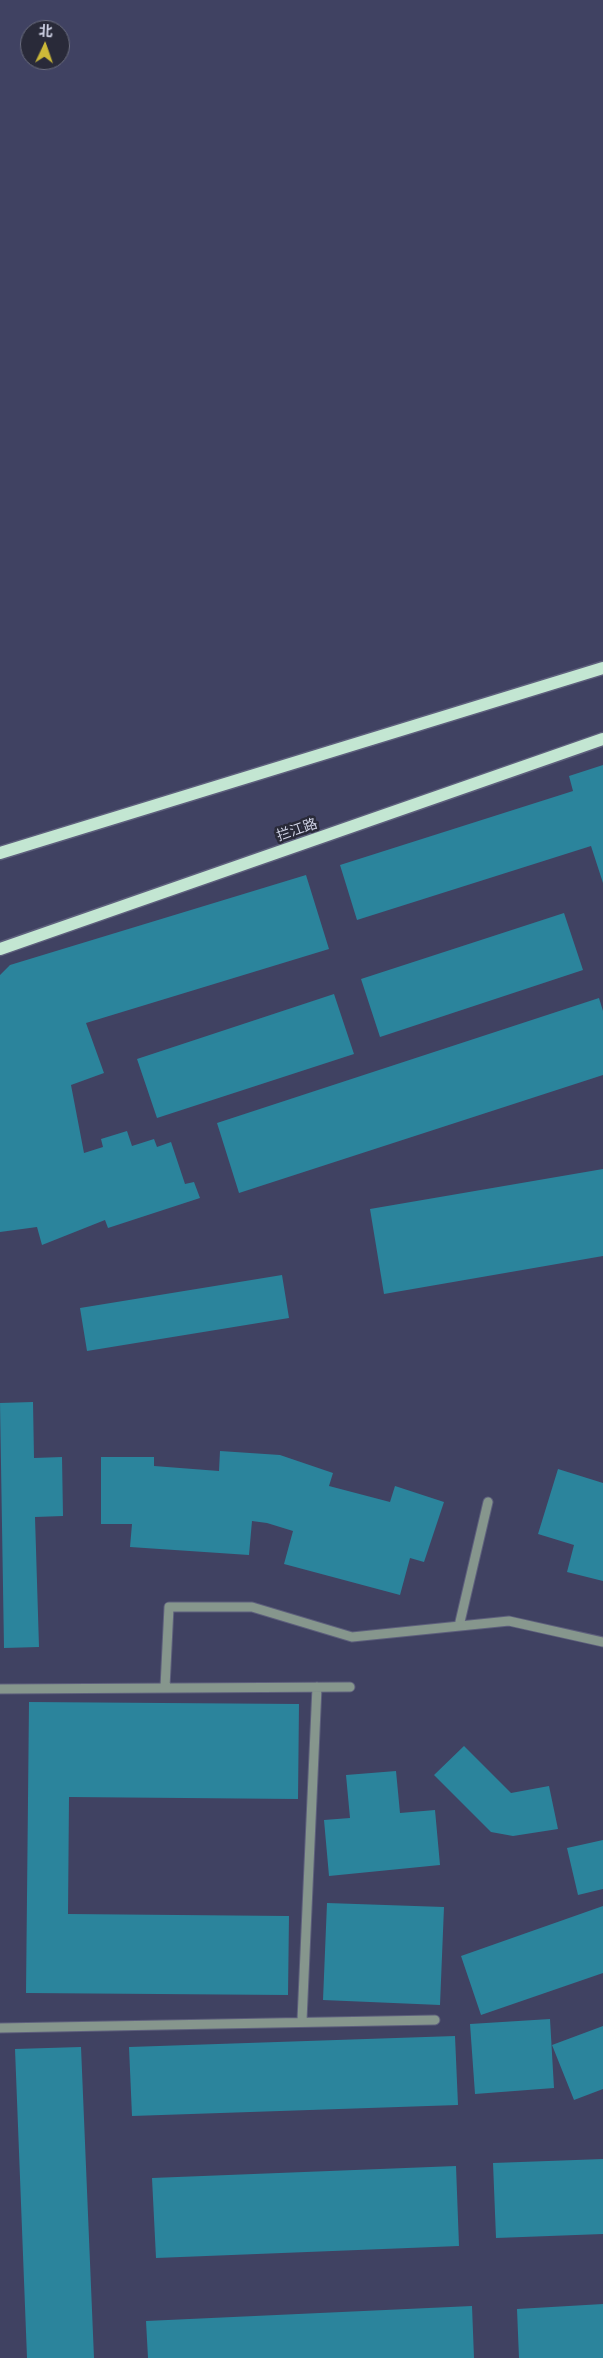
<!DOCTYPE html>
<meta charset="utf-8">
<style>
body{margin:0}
#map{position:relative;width:603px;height:2358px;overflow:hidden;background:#404262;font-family:Mulish,"Noto Sans SC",sans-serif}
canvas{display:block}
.north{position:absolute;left:20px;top:20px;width:50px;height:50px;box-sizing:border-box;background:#292a39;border:1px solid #6b6d7e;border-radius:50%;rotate:3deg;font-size:14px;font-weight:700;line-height:20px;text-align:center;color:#cfd2e5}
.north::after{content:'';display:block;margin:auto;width:18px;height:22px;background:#cdb938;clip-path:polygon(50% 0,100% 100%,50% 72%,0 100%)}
</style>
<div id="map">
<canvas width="603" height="2358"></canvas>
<div class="north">北</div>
</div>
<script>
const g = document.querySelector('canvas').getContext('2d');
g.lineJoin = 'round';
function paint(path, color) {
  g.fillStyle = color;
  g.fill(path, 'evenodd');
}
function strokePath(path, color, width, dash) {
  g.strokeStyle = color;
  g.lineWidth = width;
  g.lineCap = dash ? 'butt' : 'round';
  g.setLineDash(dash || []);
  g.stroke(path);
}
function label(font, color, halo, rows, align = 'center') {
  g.font = font + ' Mulish,"Noto Sans SC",sans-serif';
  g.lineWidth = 5;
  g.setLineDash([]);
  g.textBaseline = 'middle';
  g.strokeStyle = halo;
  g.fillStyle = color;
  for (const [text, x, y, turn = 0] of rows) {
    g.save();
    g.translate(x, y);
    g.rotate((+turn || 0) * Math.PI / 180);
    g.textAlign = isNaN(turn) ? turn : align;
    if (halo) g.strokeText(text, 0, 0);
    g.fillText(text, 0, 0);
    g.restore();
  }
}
const building = new Path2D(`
 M603,765V883L591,846L357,920L340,865L573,791L569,776Z
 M306,875L329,949L86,1023L104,1073L71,1085L84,1153L103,1147L101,1139L127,1131L132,1146L154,1139L157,1147L171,1142L185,1184L194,1182L200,1198L108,1228L105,1220L42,1245L37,1227L0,1232V975L10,965Z
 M564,913L583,970L380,1037L361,979Z
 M334,994L354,1054L157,1118L137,1059Z
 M599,998L603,1011V1075L239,1193L217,1123Z
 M603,1169V1256L384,1294L370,1209Z
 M282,1275L289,1318L87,1351L80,1308Z
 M33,1402L34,1458L62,1457L63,1516L35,1517L39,1647L4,1648L0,1403Z
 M220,1451L280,1455L333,1473L329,1486L390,1502L395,1486L444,1502L424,1562L410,1558L400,1595L284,1564L293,1531L267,1523L252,1521L249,1555L130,1547L132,1524H101V1457H154V1466L219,1471Z
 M558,1469L603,1483V1581L567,1572L574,1545L538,1534Z
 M29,1702L299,1704L298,1799L69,1797L68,1914L289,1916L288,1995L26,1993Z
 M464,1746L511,1793L549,1786L558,1829L513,1836L491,1832L434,1775Z
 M396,1771L400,1813L435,1810L440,1865L329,1876L324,1820L350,1818L346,1775Z
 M603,1840V1889L578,1895L567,1848Z
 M327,1903L444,1907L440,2005L323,2000Z
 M603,1906V1973L481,2015L461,1956Z
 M550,2019L554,2088L475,2094L470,2024Z
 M603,2026V2089L574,2100L552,2045Z
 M455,2036L458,2105L132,2116L129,2047Z
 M81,2047L94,2358H27L15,2049Z
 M603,2159V2234L496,2238L493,2163Z
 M456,2166L459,2246L156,2258L152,2178Z
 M603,2304V2358H519L517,2309Z
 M472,2306L474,2358H148L146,2321Z`);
const minor = new Path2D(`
 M459,1626L488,1502
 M165,1687L169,1607H252L352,1637L509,1621L603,1642
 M0,1689L350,1687
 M302,2020L317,1687
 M0,2028L435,2020`);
const major = new Path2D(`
 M0,853L603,668
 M0,949L603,739`);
const streetNames = [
 ["拦江路",297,830,-19]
];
paint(building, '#2b849c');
strokePath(minor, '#5d5f7c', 11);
strokePath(major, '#5d5f7c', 15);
strokePath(minor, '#86968d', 9);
strokePath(major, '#c3e6d2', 12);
label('14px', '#cfd2e5', '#292a39', streetNames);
</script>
